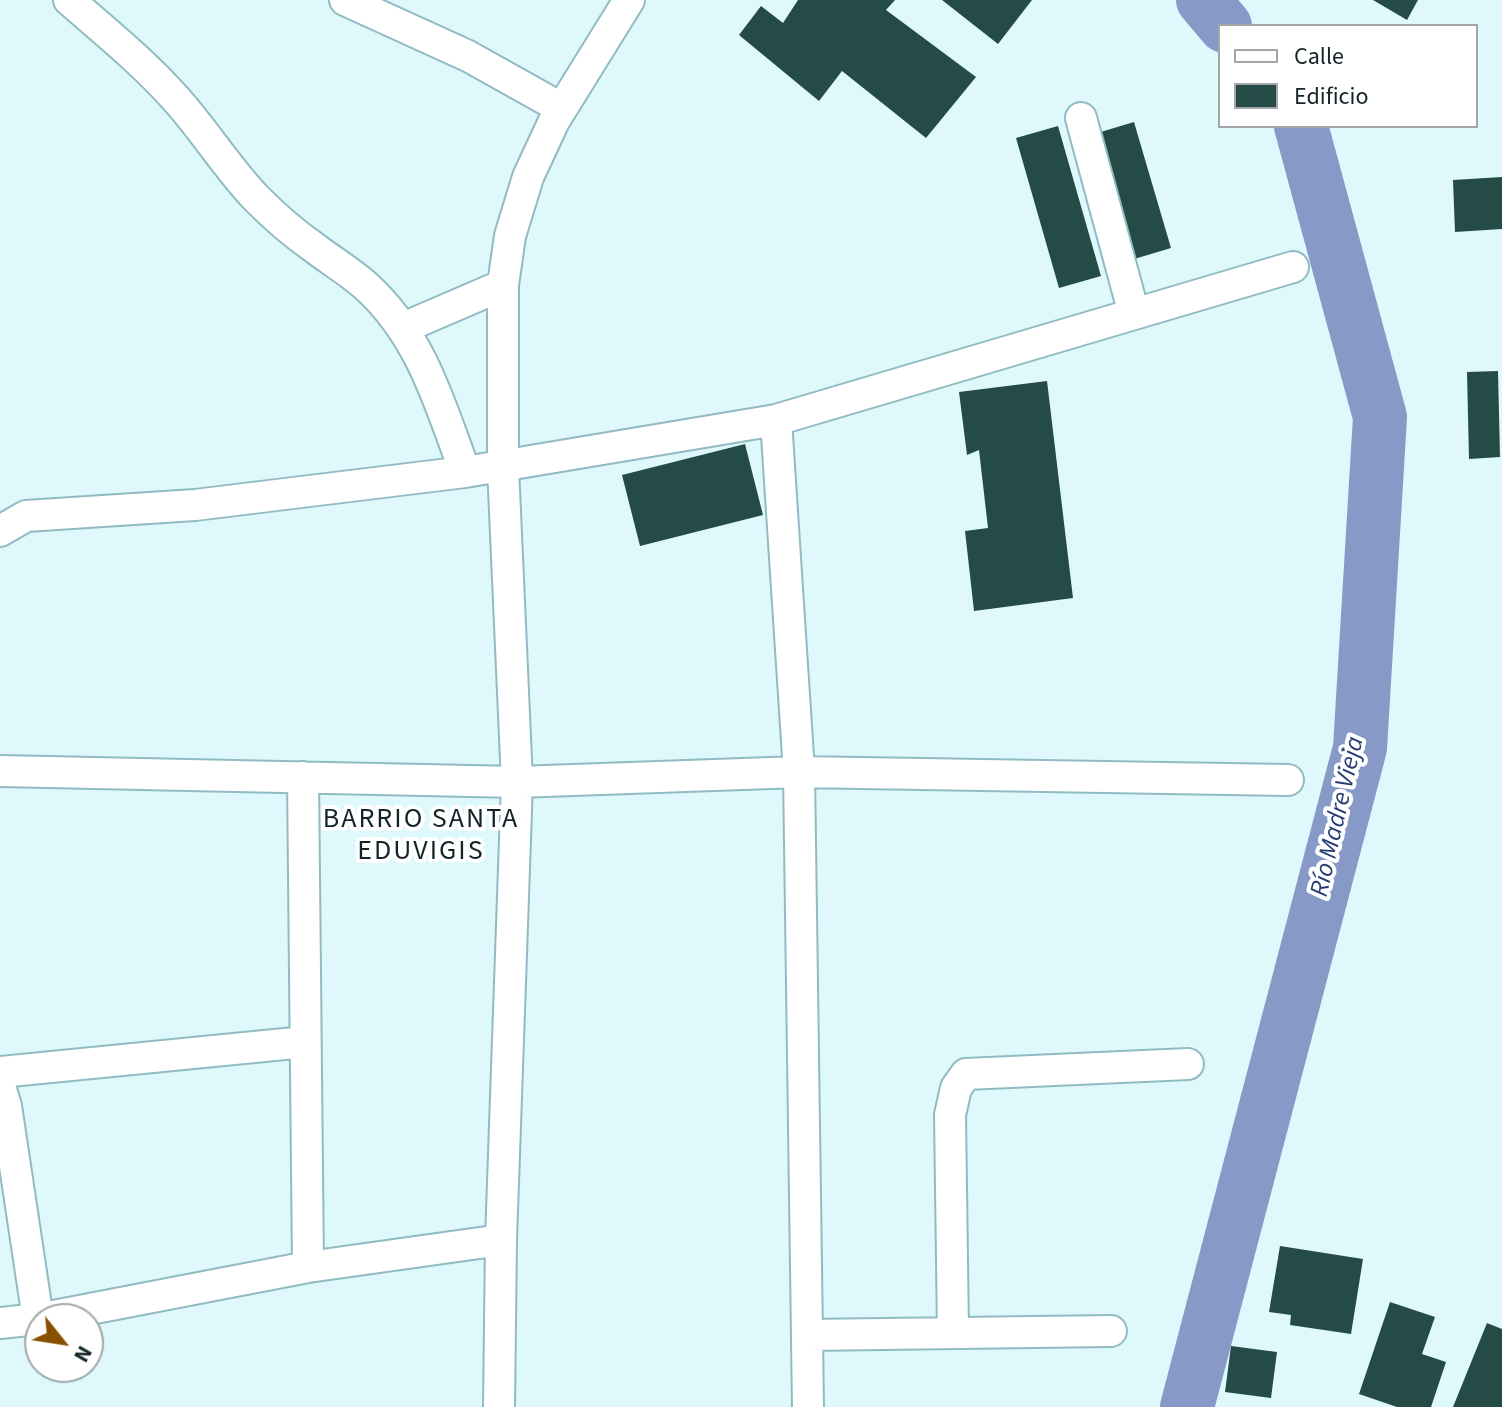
<!DOCTYPE html>
<meta charset="utf-8">
<style>
body{margin:0}
#map{position:relative;width:1502px;height:1407px;overflow:hidden;background:#def8fc;font-family:"Source Sans 3",sans-serif}
canvas{display:block}
.legend{position:absolute;left:1218px;top:24px;width:260px;height:104px;box-sizing:border-box;background:#fff;border:2px solid #a1a7a9;margin:0;padding:10px 14px;list-style:none;font-size:24px;color:#132427}
.legend li{display:flex;align-items:center;gap:16px;height:40px}
.legend b{width:40px;border:2px solid #a1a7a9}
.north{position:absolute;left:24px;top:1303px;width:80px;height:80px;box-sizing:border-box;background:#fff;border:2px solid #a1a7a9;border-radius:50%;rotate:120deg;font-size:22px;font-weight:700;line-height:32px;text-align:center;color:#132427}
.north::after{content:'';display:block;margin:auto;width:28px;height:36px;background:#875100;clip-path:polygon(50% 0,100% 100%,50% 72%,0 100%)}
</style>
<div id="map">
<canvas width="1502" height="1407"></canvas>
<ul class="legend">
<li><b style="height:10px;background:#fff"></b>Calle</li>
<li><b style="height:22px;background:#244b45"></b>Edificio</li>
</ul>
<div class="north">N</div>
</div>
<script>
const g = document.querySelector('canvas').getContext('2d');
g.lineJoin = 'round';
function strokePath(path, color, width, dash) {
  g.strokeStyle = color;
  g.lineWidth = width;
  g.lineCap = dash ? 'butt' : 'round';
  g.setLineDash(dash || []);
  g.stroke(path);
}
function paint(path, color) {
  g.fillStyle = color;
  g.fill(path, 'evenodd');
}
function label(font, color, halo, rows, align = 'center') {
  g.font = font + ' "Source Sans 3",sans-serif';
  g.lineWidth = 8;
  g.setLineDash([]);
  g.textBaseline = 'middle';
  g.strokeStyle = halo;
  g.fillStyle = color;
  for (const [text, x, y, turn = 0] of rows) {
    g.save();
    g.translate(x, y);
    g.rotate((+turn || 0) * Math.PI / 180);
    g.textAlign = isNaN(turn) ? turn : align;
    if (halo) g.strokeText(text, 0, 0);
    g.fillText(text, 0, 0);
    g.restore();
  }
}
const river = new Path2D(`
 M1203,0L1225,26
 M1187,1407L1360,748L1380,417L1301,126`);
const building = new Path2D(`
 M798,0H895L886,10L976,77L926,138L842,71L819,101L739,35L761,6L783,23Z
 M942,0H1032L998,44Z
 M1373,0H1418L1407,20Z
 M1134,122L1171,248L1131,260L1094,134Z
 M1058,126L1101,276L1059,288L1016,138Z
 M1502,177V229L1455,232L1453,180Z
 M1498,371L1500,457L1469,459L1467,372Z
 M1047,381L1073,598L974,611L965,531L988,528L979,450L967,455L959,392Z
 M745,444L763,515L640,546L622,475Z
 M1280,1246L1363,1259L1351,1334L1290,1325L1291,1315L1269,1312Z
 M1390,1302L1435,1317L1422,1354L1446,1362L1431,1407H1397L1359,1394Z
 M1487,1323L1502,1329V1407H1453Z
 M1231,1346L1277,1352L1271,1398L1225,1392Z`);
const minor = new Path2D(`
 M69,0C106,32 144,63 176,99C205,131 227,168 257,199C274,216 292,232 312,246C330,260 349,271 366,286C421,336 440,404 465,472
 M345,0L468,56L561,108
 M1081,118L1134,314
 M403,328L503,285
 M776,420L799,772L808,1407
 M0,531L26,516L195,505L465,472L776,420L1293,267
 M0,771L517,782L799,772L1288,780
 M303,777L308,1267
 M0,1072L305,1042
 M0,1086L6,1106L38,1319L308,1267L501,1240
 M0,1323L38,1319
 M953,1333L950,1115L956,1088L966,1074L1188,1064
 M807,1335L1111,1331
 M499,1407L501,1240L517,782L503,467V285L510,236L528,177L554,121L629,0`);
const waterNames = [
 ["Río Madre Vieja",1339,817,-77]
];
const quarterNames = [
 ["BARRIO SANTA",421,821],
 ["EDUVIGIS",421,853]
];
strokePath(river, '#879ac7', 54);
paint(building, '#244b45');
strokePath(minor, '#91bbc3', 34);
strokePath(minor, '#fff', 30);
label('italic 26px', '#273b74', '#fff', waterNames);
g.letterSpacing = '2px';
label('28px', '#132427', '#fff', quarterNames);
g.letterSpacing = '0px';
</script>
